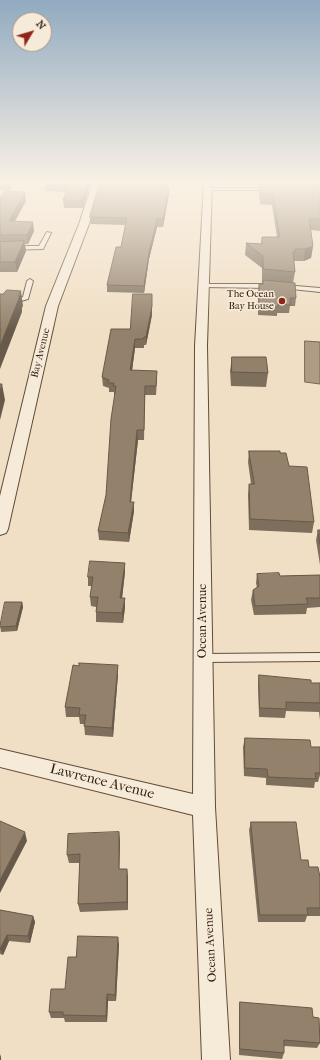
<!DOCTYPE html>
<style>
body{margin:0}
#map{position:relative;width:320px;height:1060px;overflow:hidden;background:#f1dfc5;font-family:"IM FELL French Canon",serif}
canvas{display:block}
.north{position:absolute;left:12px;top:12px;width:40px;height:40px;box-sizing:border-box;background:#f6ead9;border:1px solid #a69786;border-radius:50%;rotate:52deg;font-size:11px;font-weight:700;line-height:16px;text-align:center;color:#2e1b0a}
.north::after{content:'';display:block;margin:auto;width:14px;height:18px;background:#8f2418;clip-path:polygon(50% 0,100% 100%,50% 72%,0 100%)}
</style>
<div id="map">
<canvas width="320" height="1060"></canvas>
<div class="north">N</div>
</div>
<script>
const g = document.querySelector('canvas').getContext('2d');
g.lineJoin = 'round';
function paint(path, color) {
  g.fillStyle = color;
  g.fill(path, 'evenodd');
}
function strokePath(path, color, width, dash) {
  g.strokeStyle = color;
  g.lineWidth = width;
  g.lineCap = dash ? 'butt' : 'round';
  g.setLineDash(dash || []);
  g.stroke(path);
}
function label(font, color, halo, rows, align = 'center') {
  g.font = font + ' "IM FELL French Canon",serif';
  g.lineWidth = 3;
  g.setLineDash([]);
  g.textBaseline = 'middle';
  g.strokeStyle = halo;
  g.fillStyle = color;
  for (const [text, x, y, turn = 0] of rows) {
    g.save();
    g.translate(x, y);
    g.rotate((+turn || 0) * Math.PI / 180);
    g.textAlign = isNaN(turn) ? turn : align;
    if (halo) g.strokeText(text, 0, 0);
    g.fillText(text, 0, 0);
    g.restore();
  }
}
const water = new Path2D(`
 M305,341L320,342V384L305,382Z`);
const service = new Path2D(`
 M207,188H259L261,189L259,190H205V189Z
 M47,232L51,233L43,249L0,250V246H39Z
 M30,279L33,281L28,299L0,307V303L23,297L27,281Z
 M201,284H269L272,286L269,288L203,287L200,285Z
 M284,285L320,288V292L282,288L281,287Z
 M320,653V661L203,662L200,661L198,658L200,655L203,654Z`);
const minor = new Path2D(`
 M93,182H101L89,224L58,306L8,529L6,533L0,535V496L46,306L79,224Z
 M204,182H212L207,346L215,807L230,1060H202L193,815L0,767V749L193,794L195,346Z`);
const wall = new Path2D(`
 M0,182H13L10,190H0Z
 M46,182H91L83,208H64L63,200L66,192L45,191V184Z
 M100,182H168L167,187L169,194L163,227H157L149,259L144,293L107,292V285L121,247L125,225L91,224L90,217Z
 M260,182L320,183V231L311,230L313,246L311,258L304,261H294L295,272L293,283L296,298L295,306H290L289,313H277V316L258,315V292L259,284H262V268L245,255L246,243L261,244L262,237H277L272,205L260,204L259,191Z
 M0,198L26,201L15,221L34,231L28,244H25L26,251L17,272H0Z
 M152,315L146,345H144V348H135L132,370L157,379L156,395H145L144,440H138L131,502H134V511L129,542L99,540L98,531L106,495L115,395H114V392H109V388L103,386L102,377L130,329Z
 M232,357L268,373L266,387L231,386L230,371Z
 M249,451L280,453L289,466L314,522L312,533L249,530L248,495L249,484H251L248,462Z
 M318,530H320V565L316,540Z
 M125,572L122,598L125,607L123,623L96,622V607L91,606L90,597L92,586H88V577Z
 M257,574L280,576L320,575V607L307,608L306,614L254,615L251,600L253,590L257,588L256,583Z
 M22,602L23,607L17,631L1,632L0,624Z
 M118,674L113,737L85,735L84,724H80L79,717H66L65,707Z
 M259,675L311,683H320V720L319,712L286,711L285,718L259,717L258,684Z
 M245,738L311,747H320V775L318,782H315L314,788L266,785V778L244,776L243,747Z
 M251,822L301,860L320,877V916H307L305,922H258L249,830Z
 M120,840L119,869H127L128,910L80,912L78,904L80,863H69L67,855Z
 M0,910L33,916L35,922L30,943L9,941L3,955L0,954Z
 M119,944L116,1001H108L107,1022H65L64,1018H51L49,1012L65,989L76,957Z
 M240,1002L313,1017L319,1018L320,1043L317,1048L284,1046V1053L282,1059L239,1055V1009Z`);
const shadedWall = new Path2D(`
 M9,182H13L10,190Z
 M89,182H91L83,208L82,201Z
 M169,187V194L163,227V219Z
 M25,192L26,201L10,230L9,221Z
 M157,219V227L149,259L144,293V286L149,252Z
 M33,222L34,231L28,244L27,235Z
 M24,241L26,251L17,272L15,262Z
 M313,246L311,258L304,261L305,249Z
 M21,291L23,306L22,308V312L0,369V346Z
 M152,294V315L146,345V337Z
 M135,339V348L131,379L130,370Z
 M2,384L5,400L0,420V392Z
 M137,430L138,440L130,511V502Z
 M134,502V511L129,542L128,533Z
 M125,563V572L121,607L120,598Z
 M125,598V607L123,623L122,613Z
 M22,602L23,607L17,631L16,626Z
 M118,665V674L113,737L112,728Z
 M25,832L27,841L0,893V880Z
 M119,832L120,840L119,877Z
 M127,869L128,877V910L127,902Z
 M33,916L35,922L30,943L28,936Z
 M7,935L9,941L3,955L0,949Z
 M118,937L119,944L116,1001L115,995Z
 M107,994L108,1001L107,1022L106,1016Z
 M0,1054L1,1057V1060H0Z`);
const building = new Path2D(`
 M46,182H89L82,201L63,200L69,185L45,184Z
 M100,182H166L165,187H169L163,219H157L149,252L144,286L107,285L116,247H121L127,218L90,217Z
 M260,182H296L299,183H320V219H309L313,246L305,249H295V252H293L295,272L263,269V256L246,243L262,244V237H280L273,194L261,193Z
 M5,191L25,192L9,221L33,222L27,235H0V198Z
 M24,241L15,262H0V242Z
 M263,280L295,283L296,298H290V305L278,304V307L259,306V284H263Z
 M7,290L21,291L18,296H20L0,346V294H3Z
 M133,294H152V306L146,337H144L143,339H135L130,370L157,371L156,386H145L144,430H137L130,502H134L128,533L98,531L106,495L111,419L116,386H113L114,383H108L109,380L102,377L111,329H130Z
 M232,357H266L268,373L232,372Z
 M0,384H2L0,392Z
 M249,451H280V453H286L289,466L307,467L314,522L250,519L249,484H254Z
 M318,530H320V544Z
 M90,561L125,563L120,598H125L122,613L96,612L98,597H90L93,577H88Z
 M279,573L280,576L320,575V598H306L308,604L255,606L253,590L259,586L257,574Z
 M5,602H22L16,626L0,627Z
 M79,663L118,665L112,728L84,726L86,715H79L80,708L65,707L73,665L79,666Z
 M259,675L311,680V683H320V703L286,702V709L260,708Z
 M245,738L310,740L311,747H320V773H315L316,779L268,777L267,769L245,768Z
 M0,821L25,832L0,880Z
 M251,822H296L301,860H308L309,867H318L320,877V908H307L308,915H260Z
 M119,832V869H127V902L78,904L80,854L67,855L68,834Z
 M0,910L33,916L28,936L7,935L0,949Z
 M78,936L118,937L115,995L107,994L106,1016L63,1015V1012H49L51,989H65L68,957H76Z
 M240,1002L312,1008L313,1017L319,1018L320,1043L284,1040V1053L240,1049Z`);
const markers = [
 [282,301,4,"#8f2418"]
];
const farPoinames = [
 ["The Ocean",274,295],
 ["Bay House",274,307]
];
const farStreetnames = [
 ["Bay Avenue",41,353,-76]
];
const streetNames = [
 ["Ocean Avenue",203,621,-90],
 ["Ocean Avenue",211,945,-93]
];
const nearStreetnames = [
 ["Lawrence Avenue",102,782,14]
];
paint(water, '#af9c85');
strokePath(water, '#7b6854', 1);
strokePath(service, '#5f4c39', 2);
strokePath(minor, '#5f4c39', 2);
paint(service, '#f6ead9');
paint(minor, '#f6ead9');
paint(wall, '#7e6f5c');
paint(shadedWall, '#675a4b');
paint(building, '#93816b');
strokePath(building, '#675a4b', 1);
const sky = g.createLinearGradient(0, 0, 0, 331);
sky.addColorStop(0, '#91aac0');
sky.addColorStop(0.55, '#f9f1e5');
sky.addColorStop(1, '#f9f1e500');
g.fillStyle = sky;
g.fillRect(0, 0, 320, 331);
for (const [x, y, r, color] of markers) {
  const dot = new Path2D();
  dot.arc(x, y, r, 0, 2 * Math.PI);
  g.fillStyle = color;
  g.fill(dot);
  strokePath(dot, '#f6ead9', 1.5);
}
label('10px', '#2e1b0a', '#f6ead9', farPoinames, 'right');
label('10px', '#2e1b0a', '#f6ead9', farStreetnames);
label('12px', '#2e1b0a', '#f6ead9', streetNames);
label('14px', '#2e1b0a', '#f6ead9', nearStreetnames);
</script>
